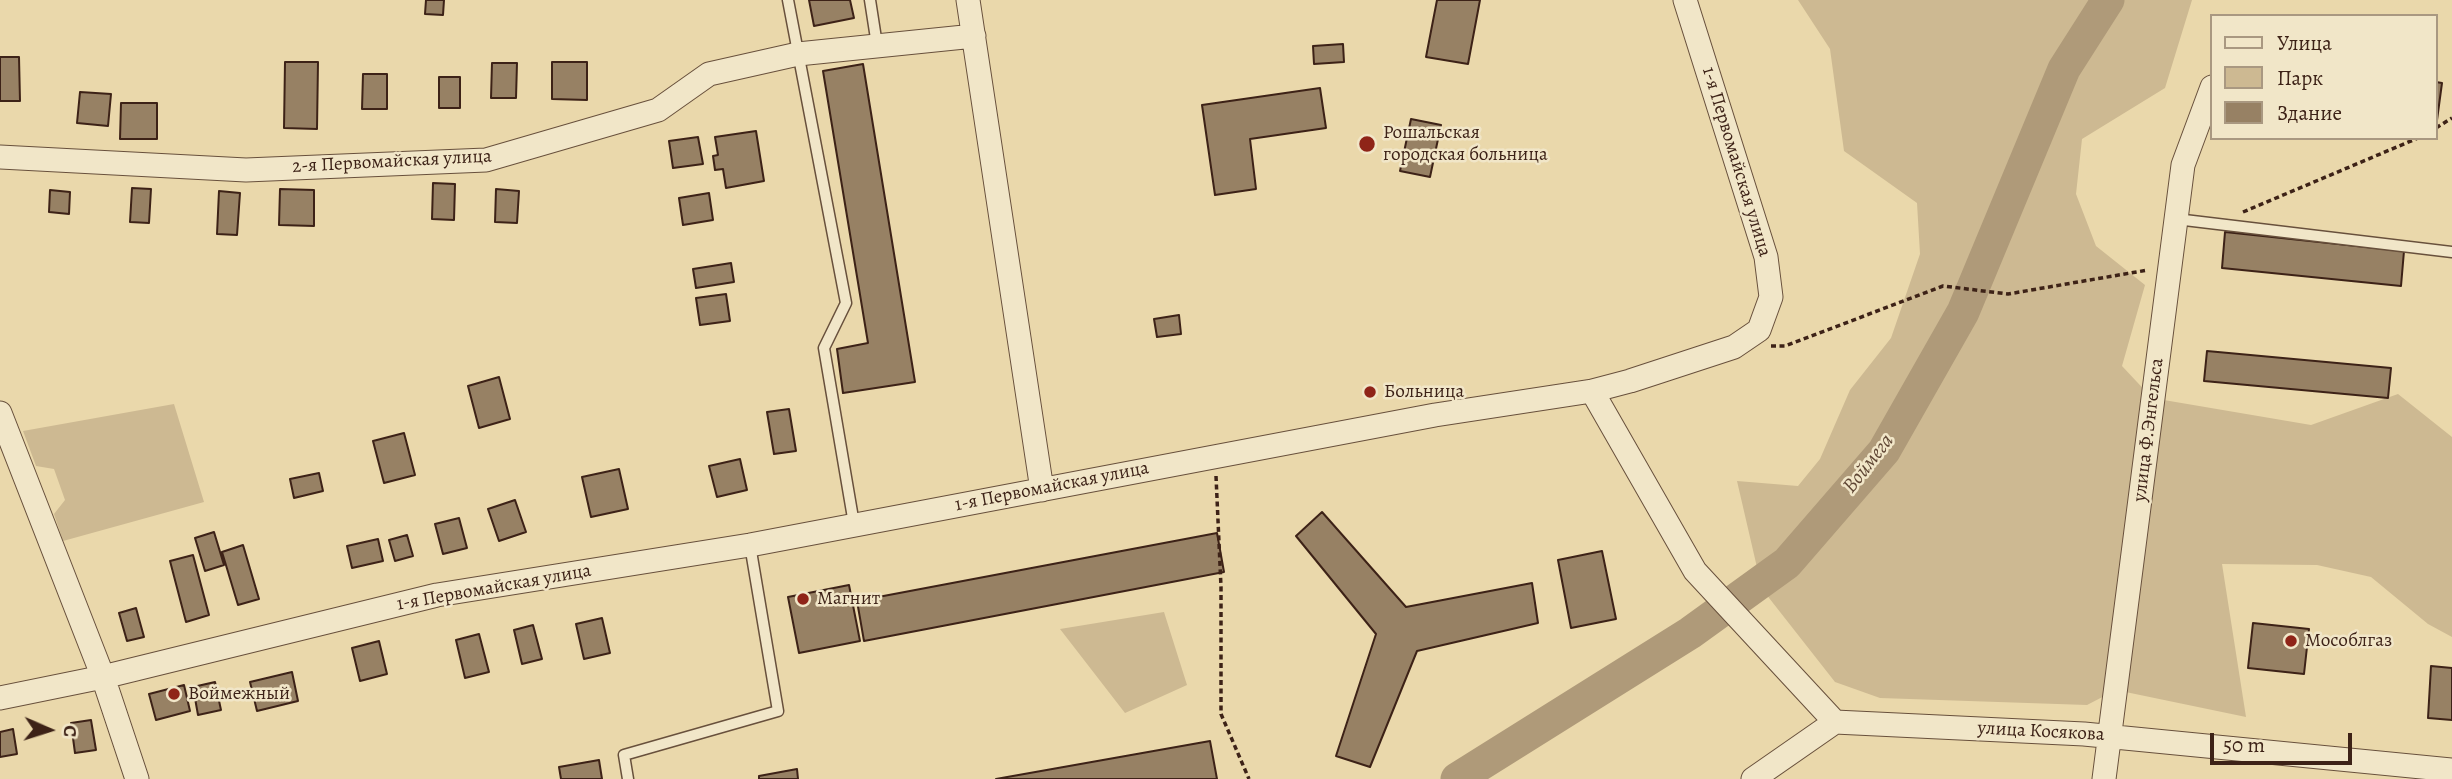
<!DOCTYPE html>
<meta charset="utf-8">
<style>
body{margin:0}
#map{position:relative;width:2452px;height:779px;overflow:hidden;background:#ead8ab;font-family:Alegreya,serif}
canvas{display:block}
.legend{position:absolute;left:2210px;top:14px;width:228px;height:126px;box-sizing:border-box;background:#f1e6c8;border:2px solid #a99881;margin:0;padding:9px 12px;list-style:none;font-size:21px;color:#3d2217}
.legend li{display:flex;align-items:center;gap:14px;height:35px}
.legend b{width:35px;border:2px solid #a99881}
.north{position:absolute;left:14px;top:695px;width:70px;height:70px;-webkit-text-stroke:5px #f1e6c8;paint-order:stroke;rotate:93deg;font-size:19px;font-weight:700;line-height:28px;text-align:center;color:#3d2217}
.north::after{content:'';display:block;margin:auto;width:24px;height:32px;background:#3d2217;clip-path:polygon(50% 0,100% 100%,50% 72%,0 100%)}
.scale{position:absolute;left:2210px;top:733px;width:142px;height:32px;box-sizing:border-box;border:4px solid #3d2217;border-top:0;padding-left:9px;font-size:21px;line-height:24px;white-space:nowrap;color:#3d2217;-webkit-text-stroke:5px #f1e6c8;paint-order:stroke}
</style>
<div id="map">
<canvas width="2452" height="779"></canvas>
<ul class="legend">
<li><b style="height:9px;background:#f1e6c8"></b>Улица</li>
<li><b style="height:19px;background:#cdb992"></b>Парк</li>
<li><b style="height:19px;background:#978164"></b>Здание</li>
</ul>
<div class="north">С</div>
<div class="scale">50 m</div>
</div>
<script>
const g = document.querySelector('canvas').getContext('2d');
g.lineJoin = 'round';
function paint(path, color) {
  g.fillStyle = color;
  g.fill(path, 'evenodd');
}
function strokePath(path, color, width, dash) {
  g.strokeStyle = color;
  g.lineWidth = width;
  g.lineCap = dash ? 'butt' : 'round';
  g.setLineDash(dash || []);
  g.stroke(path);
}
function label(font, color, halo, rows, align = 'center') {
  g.font = font + ' Alegreya,serif';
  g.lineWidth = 5;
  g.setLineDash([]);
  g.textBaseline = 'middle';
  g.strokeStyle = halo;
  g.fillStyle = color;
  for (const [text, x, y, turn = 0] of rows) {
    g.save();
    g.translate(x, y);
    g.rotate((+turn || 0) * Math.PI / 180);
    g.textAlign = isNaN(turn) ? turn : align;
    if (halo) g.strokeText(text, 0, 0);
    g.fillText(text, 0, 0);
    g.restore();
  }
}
const green = new Path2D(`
 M1798,0H2192L2165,88L2082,139L2076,194L2096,246L2145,285L2122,366L2152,398L2311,425L2398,394L2452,437V637L2428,624L2371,577L2317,565L2222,564L2246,717L2116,690L2087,705L1880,698L1835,682L1762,589L1737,481L1798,486L1820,459L1850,390L1891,338L1920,254L1917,203L1844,151L1830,49Z
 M174,404L204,502L63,541L54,514L65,500L54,469L36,466L23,431Z
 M1164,612L1187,685L1125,713L1060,629Z`);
const river = new Path2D(`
 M1457,779L1690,633L1787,563L1884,451L1963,312L2064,69L2108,0`);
const building = new Path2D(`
 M426,0H444L443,15L425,14Z
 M809,0H850L854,18L814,26Z
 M1437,0H1480L1468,64L1426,57Z
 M1343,44L1344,62L1314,64L1313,46Z
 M0,57H19L20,101H0Z
 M285,62H318L317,129L284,128Z
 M552,62H587V100L552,99Z
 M492,63H517L516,98H491Z
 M863,64L915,382L843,393L837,349L868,343L823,71Z
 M363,74H387V109H362Z
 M439,77H460V108H439Z
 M2436,82L2442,83L2437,120H2436Z
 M1320,88L1326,128L1250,139L1256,189L1215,195L1202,105Z
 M80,92L111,94L108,126L77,123Z
 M121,103H157V139H120Z
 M1411,119L1441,125L1430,177L1400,171Z
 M756,131L764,181L726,188L723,169L715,170L713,156L718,155L715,137Z
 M698,137L703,164L673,168L669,141Z
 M433,183L455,184L454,220L432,219Z
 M132,188L151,189L149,223L130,222Z
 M280,189L314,190V226L279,225Z
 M496,189L519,191L517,223L495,222Z
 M50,190L70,192L69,214L49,212Z
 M219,191L240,193L237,235L217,234Z
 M709,193L713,220L683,225L679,198Z
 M2225,232L2404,251L2401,286L2222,268Z
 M731,263L734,282L696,288L693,269Z
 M726,294L730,321L700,325L696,298Z
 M1179,315L1181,334L1157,337L1154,319Z
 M2207,351L2391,368L2388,398L2204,381Z
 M499,377L510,419L479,428L468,386Z
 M789,409L796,451L774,454L767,412Z
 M404,433L415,475L384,483L373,441Z
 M740,459L747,490L717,497L709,466Z
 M619,469L628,509L591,517L582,477Z
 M319,473L323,491L294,498L290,479Z
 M515,500L526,532L499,541L488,509Z
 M1322,512L1406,607L1532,583L1538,623L1417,651L1370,767L1336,756L1376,634L1296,536Z
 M459,518L467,548L443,554L435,524Z
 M214,532L224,565L205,571L195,538Z
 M1217,533L1224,572L864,641L857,601Z
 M407,535L413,556L395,561L389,540Z
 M378,539L383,561L352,568L347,546Z
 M243,545L259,599L238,605L222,552Z
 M1602,551L1616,619L1571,628L1558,560Z
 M193,555L209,615L186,622L170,561Z
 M849,585L860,641L799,653L788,597Z
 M136,608L144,637L127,641L119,613Z
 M602,618L610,653L584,659L576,624Z
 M2253,623L2309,629L2304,674L2248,668Z
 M533,625L542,659L522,664L514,630Z
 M479,634L489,672L465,678L456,640Z
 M379,641L387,674L360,681L352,648Z
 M2431,666L2452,668V720L2428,718Z
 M292,672L298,701L257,711L250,682Z
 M215,682L221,710L198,715L193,687Z
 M184,685L190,711L156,720L149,694Z
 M91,720L96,750L75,753L71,723Z
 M13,729L17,754L0,757V732Z
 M1210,741L1217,779H996Z
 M599,760L602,779H561L559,767Z
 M797,769L798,779H759V776Z`);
const path = new Path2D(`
 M2436,128L2452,118
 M2243,212L2418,138
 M1771,346H1785L1943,286L2008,294L2148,270
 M1216,476L1221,587V714L1249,779`);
const service = new Path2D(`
 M788,0L846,303L824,348L854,524
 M870,0L877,45
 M2176,219L2452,252
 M628,779L624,755L778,711L750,545`);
const minor = new Path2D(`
 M968,0L1042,490
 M0,157L246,170L486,160L658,110L709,74L798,54L974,36
 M1592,391L1695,571L1835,722L2084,734L2452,770
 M0,413L103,677L137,779
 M0,698L103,677L437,595L750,545L1435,415L1592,391L1630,381L1734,347L1759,330L1771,297L1766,257L1685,0
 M1753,779L1835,722
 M2104,779L2183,165L2212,87`);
const markers = [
 [1367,144,9,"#8f2418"],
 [1370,392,7,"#8f2418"],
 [803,599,7,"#8f2418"],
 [2291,641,7,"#8f2418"],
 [174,694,7,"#8f2418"]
];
const poiNames = [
 ["Рошальская",1383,133],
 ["городская больница",1383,155],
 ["Больница",1384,392],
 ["Магнит",817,599],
 ["Мособлгаз",2305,641],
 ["Воймежный",188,694]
];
const streetNames = [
 ["2-я Первомайская улица",392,162,-3],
 ["1-я Первомайская улица",1736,162,73],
 ["улица Ф.Энгельса",2149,430,-83],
 ["1-я Первомайская улица",1052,487,-11],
 ["1-я Первомайская улица",494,588,-10],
 ["улица Косякова",2041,732,3]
];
const waterNames = [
 ["Воймега",1869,464,-52]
];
paint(green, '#cdb992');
strokePath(river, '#af9a79', 33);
paint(building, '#978164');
strokePath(building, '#3d2217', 2);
strokePath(service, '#68503c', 13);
strokePath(minor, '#68503c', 25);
strokePath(path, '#3d2217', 3.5, [5, 3.5]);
strokePath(service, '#f1e6c8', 10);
strokePath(minor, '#f1e6c8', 23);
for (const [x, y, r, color] of markers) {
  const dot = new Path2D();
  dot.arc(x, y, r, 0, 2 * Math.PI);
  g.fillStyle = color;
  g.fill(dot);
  strokePath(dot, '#f1e6c8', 2.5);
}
label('19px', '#3d2217', '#f1e6c8', poiNames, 'left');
label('19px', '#3d2217', '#f1e6c8', streetNames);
label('italic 21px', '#5f4634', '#f1e6c8', waterNames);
</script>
